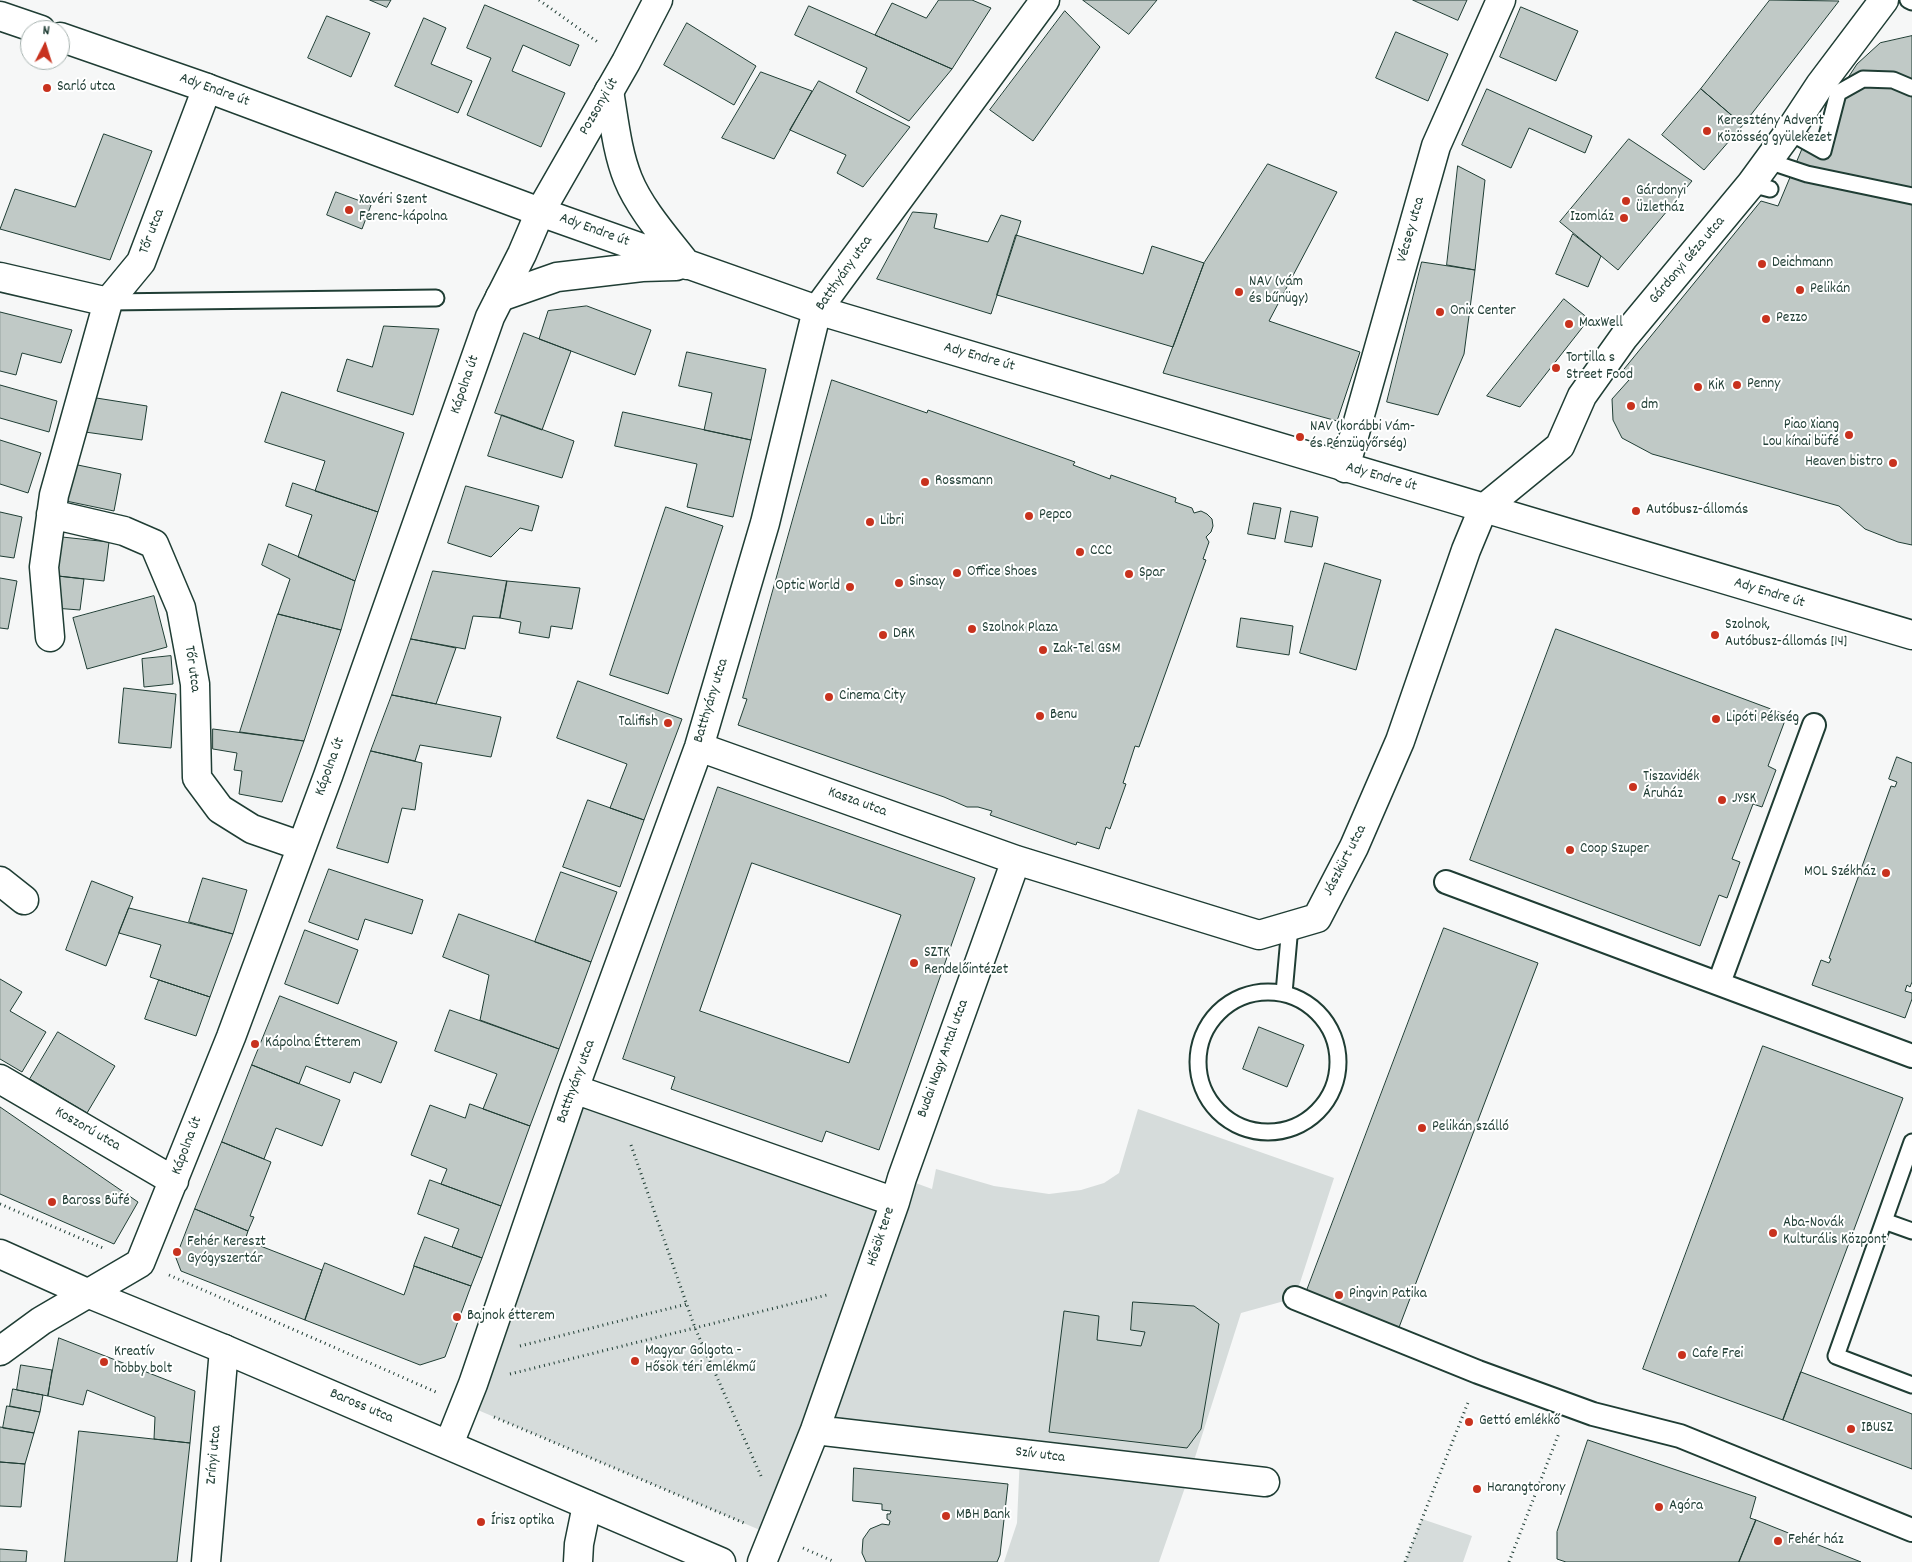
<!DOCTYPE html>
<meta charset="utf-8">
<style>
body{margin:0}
#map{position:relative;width:1912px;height:1562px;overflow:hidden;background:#f6f7f7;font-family:Dekko,sans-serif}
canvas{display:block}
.north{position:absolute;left:20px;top:20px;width:50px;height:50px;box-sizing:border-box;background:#fff;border:1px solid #a5b1ae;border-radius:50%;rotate:5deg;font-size:14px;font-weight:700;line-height:20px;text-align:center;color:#1f3d34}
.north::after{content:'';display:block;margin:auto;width:18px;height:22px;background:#c8321e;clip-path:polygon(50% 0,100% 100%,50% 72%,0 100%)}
</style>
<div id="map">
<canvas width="1912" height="1562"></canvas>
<div class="north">N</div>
</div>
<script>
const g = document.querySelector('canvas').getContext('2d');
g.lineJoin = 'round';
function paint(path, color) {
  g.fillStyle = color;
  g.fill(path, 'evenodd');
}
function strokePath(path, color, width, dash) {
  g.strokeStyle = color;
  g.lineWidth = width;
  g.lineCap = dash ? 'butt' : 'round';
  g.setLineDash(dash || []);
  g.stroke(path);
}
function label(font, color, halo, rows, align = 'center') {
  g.font = font + ' Dekko,sans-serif';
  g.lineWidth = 4;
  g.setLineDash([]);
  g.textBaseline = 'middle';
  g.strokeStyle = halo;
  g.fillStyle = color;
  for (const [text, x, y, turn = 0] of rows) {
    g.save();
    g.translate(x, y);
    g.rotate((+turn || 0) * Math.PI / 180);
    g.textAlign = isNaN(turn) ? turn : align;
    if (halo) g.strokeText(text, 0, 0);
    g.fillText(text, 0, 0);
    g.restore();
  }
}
const green = new Path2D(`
 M574,1089L891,1201L902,1178L932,1189L936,1169L994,1186L1049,1194L1081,1190L1104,1183L1119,1173L1138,1109L1334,1178L1295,1298L1241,1313L1190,1473L1159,1562H1004L1017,1523L1020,1454L815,1430L774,1536L466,1405Z
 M1422,1519L1472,1536L1463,1562H1405Z`);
const building = new Path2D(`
 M370,0H391L387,7Z
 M939,0H972L991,8L952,69L875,35L892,3L926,18Z
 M1083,0H1157L1129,34Z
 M1413,0H1467L1458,20Z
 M1770,0L1839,1L1743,125L1701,89Z
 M485,5L579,45L570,66L523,45L512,71L565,93L541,147L467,115L491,58L467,48Z
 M809,6L875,35L952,69L909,121L856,92L867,68L795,35Z
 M1521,7L1578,31L1556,81L1500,57Z
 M1065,11L1100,47L1033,141L990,110Z
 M327,16L370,33L351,77L308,58Z
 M424,18L446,28L431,64L472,81L458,113L395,86Z
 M687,23L756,66L734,105L664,65Z
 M1396,32L1448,54L1428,101L1376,78Z
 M1912,36V545L1898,542L1865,529L1839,506L1652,454L1622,438L1613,420L1612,399L1629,380L1620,374L1761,201L1778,206L1804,144L1823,151L1838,93L1857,64L1880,43Z
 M761,72L812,91L774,159L722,138Z
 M819,81L910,127L863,187L837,173L846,155L790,130Z
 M1487,89L1592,136L1585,153L1529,128L1511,168L1462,145Z
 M1701,89L1743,125L1704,170L1662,135Z
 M104,134L152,151L110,260L0,229L15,189L75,207Z
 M1629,139L1692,181L1618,270L1560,222Z
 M1268,164L1337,192L1269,321L1360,352L1337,421L1163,373L1204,263Z
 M1458,166L1485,180L1475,270L1447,265Z
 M336,192L371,205L362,229L327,215Z
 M913,212L937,214L934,228L988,242L1001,215L1021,221L991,314L877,279Z
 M1573,234L1601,256L1588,287L1556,274Z
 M1016,235L1143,274L1152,246L1204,263L1173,347L997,295Z
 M1422,262L1475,270L1464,354L1438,415L1387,402Z
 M1564,299L1589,319L1520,407L1487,396Z
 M587,306L651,330L635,375L539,339L548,311Z
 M0,312L72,330L61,363L22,353L16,375L0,371Z
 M384,326L439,329L413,415L337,391L347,359L372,367Z
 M524,333L571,351L542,430L495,413Z
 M687,352L766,369L751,440L704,430L712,393L679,386Z
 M832,380L927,413L928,410L1075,462L1073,465L1110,479L1111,475L1176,498L1175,502L1192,508L1194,513L1201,511L1207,514L1212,519L1213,526L1211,532L1206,537L1209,542L1203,559L1206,560L1139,747L1135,746L1123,783L1126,784L1110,829L1106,827L1099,849L1077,842L1076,845L990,815L992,811L978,807H967L944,797L738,725L747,699L743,698Z
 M0,385L57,401L49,432L0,418Z
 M282,392L404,433L378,512L315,491L325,461L265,442Z
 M90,397L147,406L142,440L85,432Z
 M623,412L751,440L733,517L687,507L697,464L615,446Z
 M502,415L574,441L562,478L488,456Z
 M0,440L41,453L28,493L0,484Z
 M73,464L121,474L114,511L66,501Z
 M293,483L378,512L355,581L298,557L312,515L286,506Z
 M466,486L539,506L532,531L520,528L491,557L448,543Z
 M1254,503L1281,508L1275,539L1248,534Z
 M666,507L723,526L668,694L610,675Z
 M1291,511L1318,517L1312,547L1285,542Z
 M0,512L22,517L14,558L0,556Z
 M62,537L109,542L104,581L58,576Z
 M269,544L355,581L341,630L278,614L290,579L262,565Z
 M1325,563L1381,580L1356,670L1300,653Z
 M433,571L507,581L500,618L473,616L465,649L411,639Z
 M58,576L84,579L80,610L54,608Z
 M0,578L17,581L8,629L0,628Z
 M507,581L580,588L572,629L551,626L549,638L519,633L521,622L500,618Z
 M154,596L167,647L87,669L73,618Z
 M278,614L341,630L304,741L240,732Z
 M1241,618L1293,626L1289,655L1237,647Z
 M1556,629L1787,715L1768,766L1776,770L1762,807L1753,804L1732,859L1740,862L1727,898L1719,895L1700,946L1470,860Z
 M411,639L456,648L436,704L392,695Z
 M171,656L173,684L144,687L142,659Z
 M578,681L682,719L644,820L610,808L627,764L557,738Z
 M124,688L176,694L171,748L119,743Z
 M392,695L501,717L491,757L420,745L415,761L371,751Z
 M213,729L304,741L282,802L239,794L242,771L234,770L237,753L213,749Z
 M371,751L422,763L415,810L402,808L388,863L337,848Z
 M1897,757L1912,763V982L1910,987L1907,985L1905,991L1912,993V999L1905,1018L1812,985L1821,960L1829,963L1831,959L1829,958L1891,786L1895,787L1897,782L1889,779Z
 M718,787L975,878L879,1150L826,1131L822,1142L671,1089L675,1077L623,1059ZM752,863L901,915L849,1063L700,1011Z
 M588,800L644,820L620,887L563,867Z
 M329,869L423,900L412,934L365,919L358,940L309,922Z
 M561,872L617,892L591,962L535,942Z
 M203,878L247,890L233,934L189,922Z
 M92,881L133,897L106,966L66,950Z
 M129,908L233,934L210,997L150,977L161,945L119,933Z
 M459,914L591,962L559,1049L480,1020L489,975L443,957Z
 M1444,928L1538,963L1398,1330L1306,1293Z
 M305,930L358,950L338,1004L285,984Z
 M0,979L22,992L10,1011L46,1032L22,1072L0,1059Z
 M159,980L210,997L196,1036L145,1019Z
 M280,996L397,1042L381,1083L354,1072L350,1083L306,1066L299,1084L252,1065Z
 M450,1010L559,1049L530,1126L483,1109L497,1074L435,1051Z
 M1259,1027L1304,1045L1287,1087L1243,1069Z
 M58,1032L115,1066L87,1113L30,1079Z
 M1763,1046L1903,1098L1783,1420L1643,1369Z
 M252,1065L340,1100L322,1146L276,1128L264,1159L222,1142Z
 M470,1104L530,1126L501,1206L441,1184L447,1169L411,1155L430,1105L465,1118Z
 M0,1107L138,1202L114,1244L0,1194Z
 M222,1142L271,1162L250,1216L254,1217L248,1231L195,1209Z
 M430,1180L501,1206L482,1258L452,1247L459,1229L418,1214Z
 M195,1209L248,1231L245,1240L322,1270L305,1320L181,1271L176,1258Z
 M425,1237L482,1258L471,1286L414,1266Z
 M325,1263L404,1295L414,1266L471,1286L445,1357L420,1365L305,1320Z
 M1133,1302L1194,1306L1219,1324L1201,1429L1187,1448L1049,1432L1064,1311L1099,1316L1097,1340L1141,1346L1145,1332L1131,1330Z
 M59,1338L195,1391L190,1443L154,1439L155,1417L87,1390L83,1405L48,1396Z
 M21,1365L52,1370L48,1396L17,1390Z
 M1801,1372L1912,1414V1469L1783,1420Z
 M13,1389L43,1395L40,1412L10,1406Z
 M7,1406L40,1412L34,1433L3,1428Z
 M0,1427L34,1433L25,1464L0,1462Z
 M79,1431L190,1443L177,1562H65Z
 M1588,1440L1756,1497L1750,1518L1756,1520L1739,1562H1566L1557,1559V1532Z
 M0,1462L25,1464L21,1507L0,1506Z
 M854,1468L1008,1484L1000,1555L997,1562H866L862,1553L863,1539L870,1529L882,1524L889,1525L890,1521L887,1519V1514H890L891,1511L882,1510V1504L853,1501Z
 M1756,1520L1861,1562H1739Z
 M0,1549L27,1551L26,1562H0Z`);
const path = new Path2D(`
 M539,0L599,43
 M631,1145L695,1328L761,1476
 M0,1204L103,1248
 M169,1275L436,1392
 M520,1346L687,1304
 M510,1374L827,1295
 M494,1417L744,1523
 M803,1548L835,1562
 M1405,1562L1469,1400
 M1509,1562L1559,1433`);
const service = new Path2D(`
 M1908,0L1912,2
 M1789,132L1823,151L1838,93L1863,79L1893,80L1912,88
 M1768,161L1807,174L1912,196
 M1751,184L1770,189
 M108,302L436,298
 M1198 1062a70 70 0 1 1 140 0a70 70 0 1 1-140 0Z
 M1284,993L1290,926
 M1912,1142L1836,1356L1912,1385
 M1884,1221L1912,1231`);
const pedestrian = new Path2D(`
 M1446,882L1912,1056
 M1719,983L1814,725
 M1295,1298L1478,1372L1593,1414L1680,1436L1912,1530`);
const minor = new Path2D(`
 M0,277L108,302
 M1345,468L1436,146L1501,0
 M51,514L124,531L154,544L181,608L195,684L197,778L220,809L252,829L301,846
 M50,637L44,567L54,495L108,302L141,262L207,88
 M699,747L1016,860L1259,935L1317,918L1354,847L1400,741L1466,550L1483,509L1560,446L1582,396L1624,337L1751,184L1789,132L1820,85L1884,0
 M0,881L24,900
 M0,1079L174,1181
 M574,1089L895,1202
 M0,1351L41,1321L140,1263L231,1037L328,776L490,317L522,254L540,212L626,62L658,0
 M815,1430L1265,1482
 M449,1444L473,1384L574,1089L699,747L765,523L817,310L1045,0
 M206,1562L224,1349
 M578,1562L579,1544L587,1505
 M762,1562L815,1430L895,1202L902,1178L1016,860`);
const tertiary = new Path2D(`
 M0,16L41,30
 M60,37L207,88L540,212L817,310L1912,635
 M609,91C614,120 617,152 628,179C640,209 667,239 687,265
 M500,297L557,277L642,267L676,266
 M0,1254L87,1293L224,1349L721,1562`);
const markers = [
 [47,88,5,"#c8321e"],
 [1707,131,5,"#c8321e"],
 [1626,201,5,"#c8321e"],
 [349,210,5,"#c8321e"],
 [1624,218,5,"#c8321e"],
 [1762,264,5,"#c8321e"],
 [1800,290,5,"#c8321e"],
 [1239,292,5,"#c8321e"],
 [1440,312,5,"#c8321e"],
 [1766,319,5,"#c8321e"],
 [1569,324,5,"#c8321e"],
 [1556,368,5,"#c8321e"],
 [1737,385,5,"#c8321e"],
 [1698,387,5,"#c8321e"],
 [1631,406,5,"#c8321e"],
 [1849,435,5,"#c8321e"],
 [1300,437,5,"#c8321e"],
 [1893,463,5,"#c8321e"],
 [925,482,5,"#c8321e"],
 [1636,511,5,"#c8321e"],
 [1029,516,5,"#c8321e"],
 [870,522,5,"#c8321e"],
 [1080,552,5,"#c8321e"],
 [957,573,5,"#c8321e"],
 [1129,574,5,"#c8321e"],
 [899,583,5,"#c8321e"],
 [850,587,5,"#c8321e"],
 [972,629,5,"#c8321e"],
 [883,635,5,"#c8321e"],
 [1715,635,5,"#c8321e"],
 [1043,650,5,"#c8321e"],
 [829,697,5,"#c8321e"],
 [1040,716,5,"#c8321e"],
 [1716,719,5,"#c8321e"],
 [668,723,5,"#c8321e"],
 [1633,787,5,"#c8321e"],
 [1722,800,5,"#c8321e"],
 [1570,850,5,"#c8321e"],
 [1886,873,5,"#c8321e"],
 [914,963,5,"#c8321e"],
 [255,1044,5,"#c8321e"],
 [1422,1128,5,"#c8321e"],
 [52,1202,5,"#c8321e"],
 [1773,1233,5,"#c8321e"],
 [177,1252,5,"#c8321e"],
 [1339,1295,5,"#c8321e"],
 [457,1317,5,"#c8321e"],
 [1682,1355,5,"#c8321e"],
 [635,1361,5,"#c8321e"],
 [104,1362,5,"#c8321e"],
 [1469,1422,5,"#c8321e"],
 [1851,1429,5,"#c8321e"],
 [1477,1489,5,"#c8321e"],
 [1659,1507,5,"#c8321e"],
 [946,1516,5,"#c8321e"],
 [481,1522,5,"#c8321e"],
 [1778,1541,5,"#c8321e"]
];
const poiNames = [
 ["Sarló utca",57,88],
 ["Keresztény Advent",1717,122],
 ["Közösség gyülekezet",1717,139],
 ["Gárdonyi",1636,192],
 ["Üzletház",1636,209],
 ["Xavéri Szent",359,201],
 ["Ferenc-kápolna",359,218],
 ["Izomláz",1614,218,"right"],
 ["Deichmann",1772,264],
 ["NAV (vám",1249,283],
 ["és bűnügy)",1249,300],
 ["Pelikán",1810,290],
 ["Onix Center",1450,312],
 ["Pezzo",1776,319],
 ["MaxWell",1579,324],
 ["Tortilla s",1566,359],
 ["Street Food",1566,376],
 ["Penny",1747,385],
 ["KiK",1708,387],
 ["dm",1641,406],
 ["Piao Xiang",1839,426,"right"],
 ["Lou kínai büfé",1839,443,"right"],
 ["NAV (korábbi Vám-",1310,428],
 ["és Pénzügyőrség)",1310,445],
 ["Heaven bistro",1883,463,"right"],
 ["Rossmann",935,482],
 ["Autóbusz-állomás",1646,511],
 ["Pepco",1039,516],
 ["Libri",880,522],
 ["CCC",1090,552],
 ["Office Shoes",967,573],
 ["Spar",1139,574],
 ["Sinsay",909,583],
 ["Optic World",840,587,"right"],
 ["Szolnok,",1725,626],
 ["Autóbusz-állomás [14]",1725,643],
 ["Szolnok Plaza",982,629],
 ["DRK",893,635],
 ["Zak-Tel GSM",1053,650],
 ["Cinema City",839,697],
 ["Benu",1050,716],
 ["Lipóti Pékség",1726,719],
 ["Talifish",658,723,"right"],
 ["Tiszavidék",1643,778],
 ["Áruház",1643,795],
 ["JYSK",1732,800],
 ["Coop Szuper",1580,850],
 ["MOL Székház",1876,873,"right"],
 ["SZTK",924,954],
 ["Rendelőintézet",924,971],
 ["Kápolna Étterem",265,1044],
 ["Pelikán szálló",1432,1128],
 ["Baross Büfé",62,1202],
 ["Aba-Novák",1783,1224],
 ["Kulturális Központ",1783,1241],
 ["Fehér Kereszt",187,1243],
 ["Gyógyszertár",187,1260],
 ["Pingvin Patika",1349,1295],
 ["Bajnok étterem",467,1317],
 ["Magyar Golgota -",645,1352],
 ["Hősök téri emlékmű",645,1369],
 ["Kreatív",114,1353],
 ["hobby bolt",114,1370],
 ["Cafe Frei",1692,1355],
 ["Gettó emlékkő",1479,1422],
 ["IBUSZ",1861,1429],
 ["Harangtorony",1487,1489],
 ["Agóra",1669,1507],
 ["MBH Bank",956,1516],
 ["Írisz optika",491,1522],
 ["Fehér ház",1788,1541]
];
const streetNames = [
 ["Ady Endre út",214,91,20],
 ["Pozsonyi út",600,107,-60],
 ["Vécsey utca",1412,230,-74],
 ["Ady Endre út",594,231,20],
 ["Tőr utca",153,232,-69],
 ["Gárdonyi Géza utca",1688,261,-50],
 ["Batthyány utca",845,274,-55],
 ["Ady Endre út",979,358,16],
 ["Kápolna út",466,385,-71],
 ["Ady Endre út",1381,478,16],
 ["Ady Endre út",1769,594,17],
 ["Tőr utca",191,669,82],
 ["Batthyány utca",712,701,-73],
 ["Kápolna út",331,767,-70],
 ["Kasza utca",857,803,20],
 ["Jászkürt utca",1346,861,-63],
 ["Budai Nagy Antal utca",944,1059,-70],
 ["Batthyány utca",577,1082,-70],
 ["Koszorú utca",87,1130,30],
 ["Kápolna út",188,1146,-69],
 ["Hősök tere",882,1237,-72],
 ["Baross utca",361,1407,23],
 ["Zrínyi utca",215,1455,-85],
 ["Szív utca",1040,1456,7]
];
paint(green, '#d6dcdb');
paint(building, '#c0c9c6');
strokePath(building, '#1f3d34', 1);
strokePath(service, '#1f3d34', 19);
strokePath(pedestrian, '#1f3d34', 26);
strokePath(minor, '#1f3d34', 31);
strokePath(tertiary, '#1f3d34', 31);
strokePath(path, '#1f3d34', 3, [1, 4]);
strokePath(service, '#fff', 15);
strokePath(pedestrian, '#fff', 22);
strokePath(minor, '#fff', 28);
strokePath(tertiary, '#fff', 28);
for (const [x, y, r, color] of markers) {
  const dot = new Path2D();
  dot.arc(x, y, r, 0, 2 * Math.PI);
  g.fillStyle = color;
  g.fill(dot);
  strokePath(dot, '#fff', 2);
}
label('15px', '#1f3d34', '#fff', poiNames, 'left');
label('15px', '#1f3d34', '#fff', streetNames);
</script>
